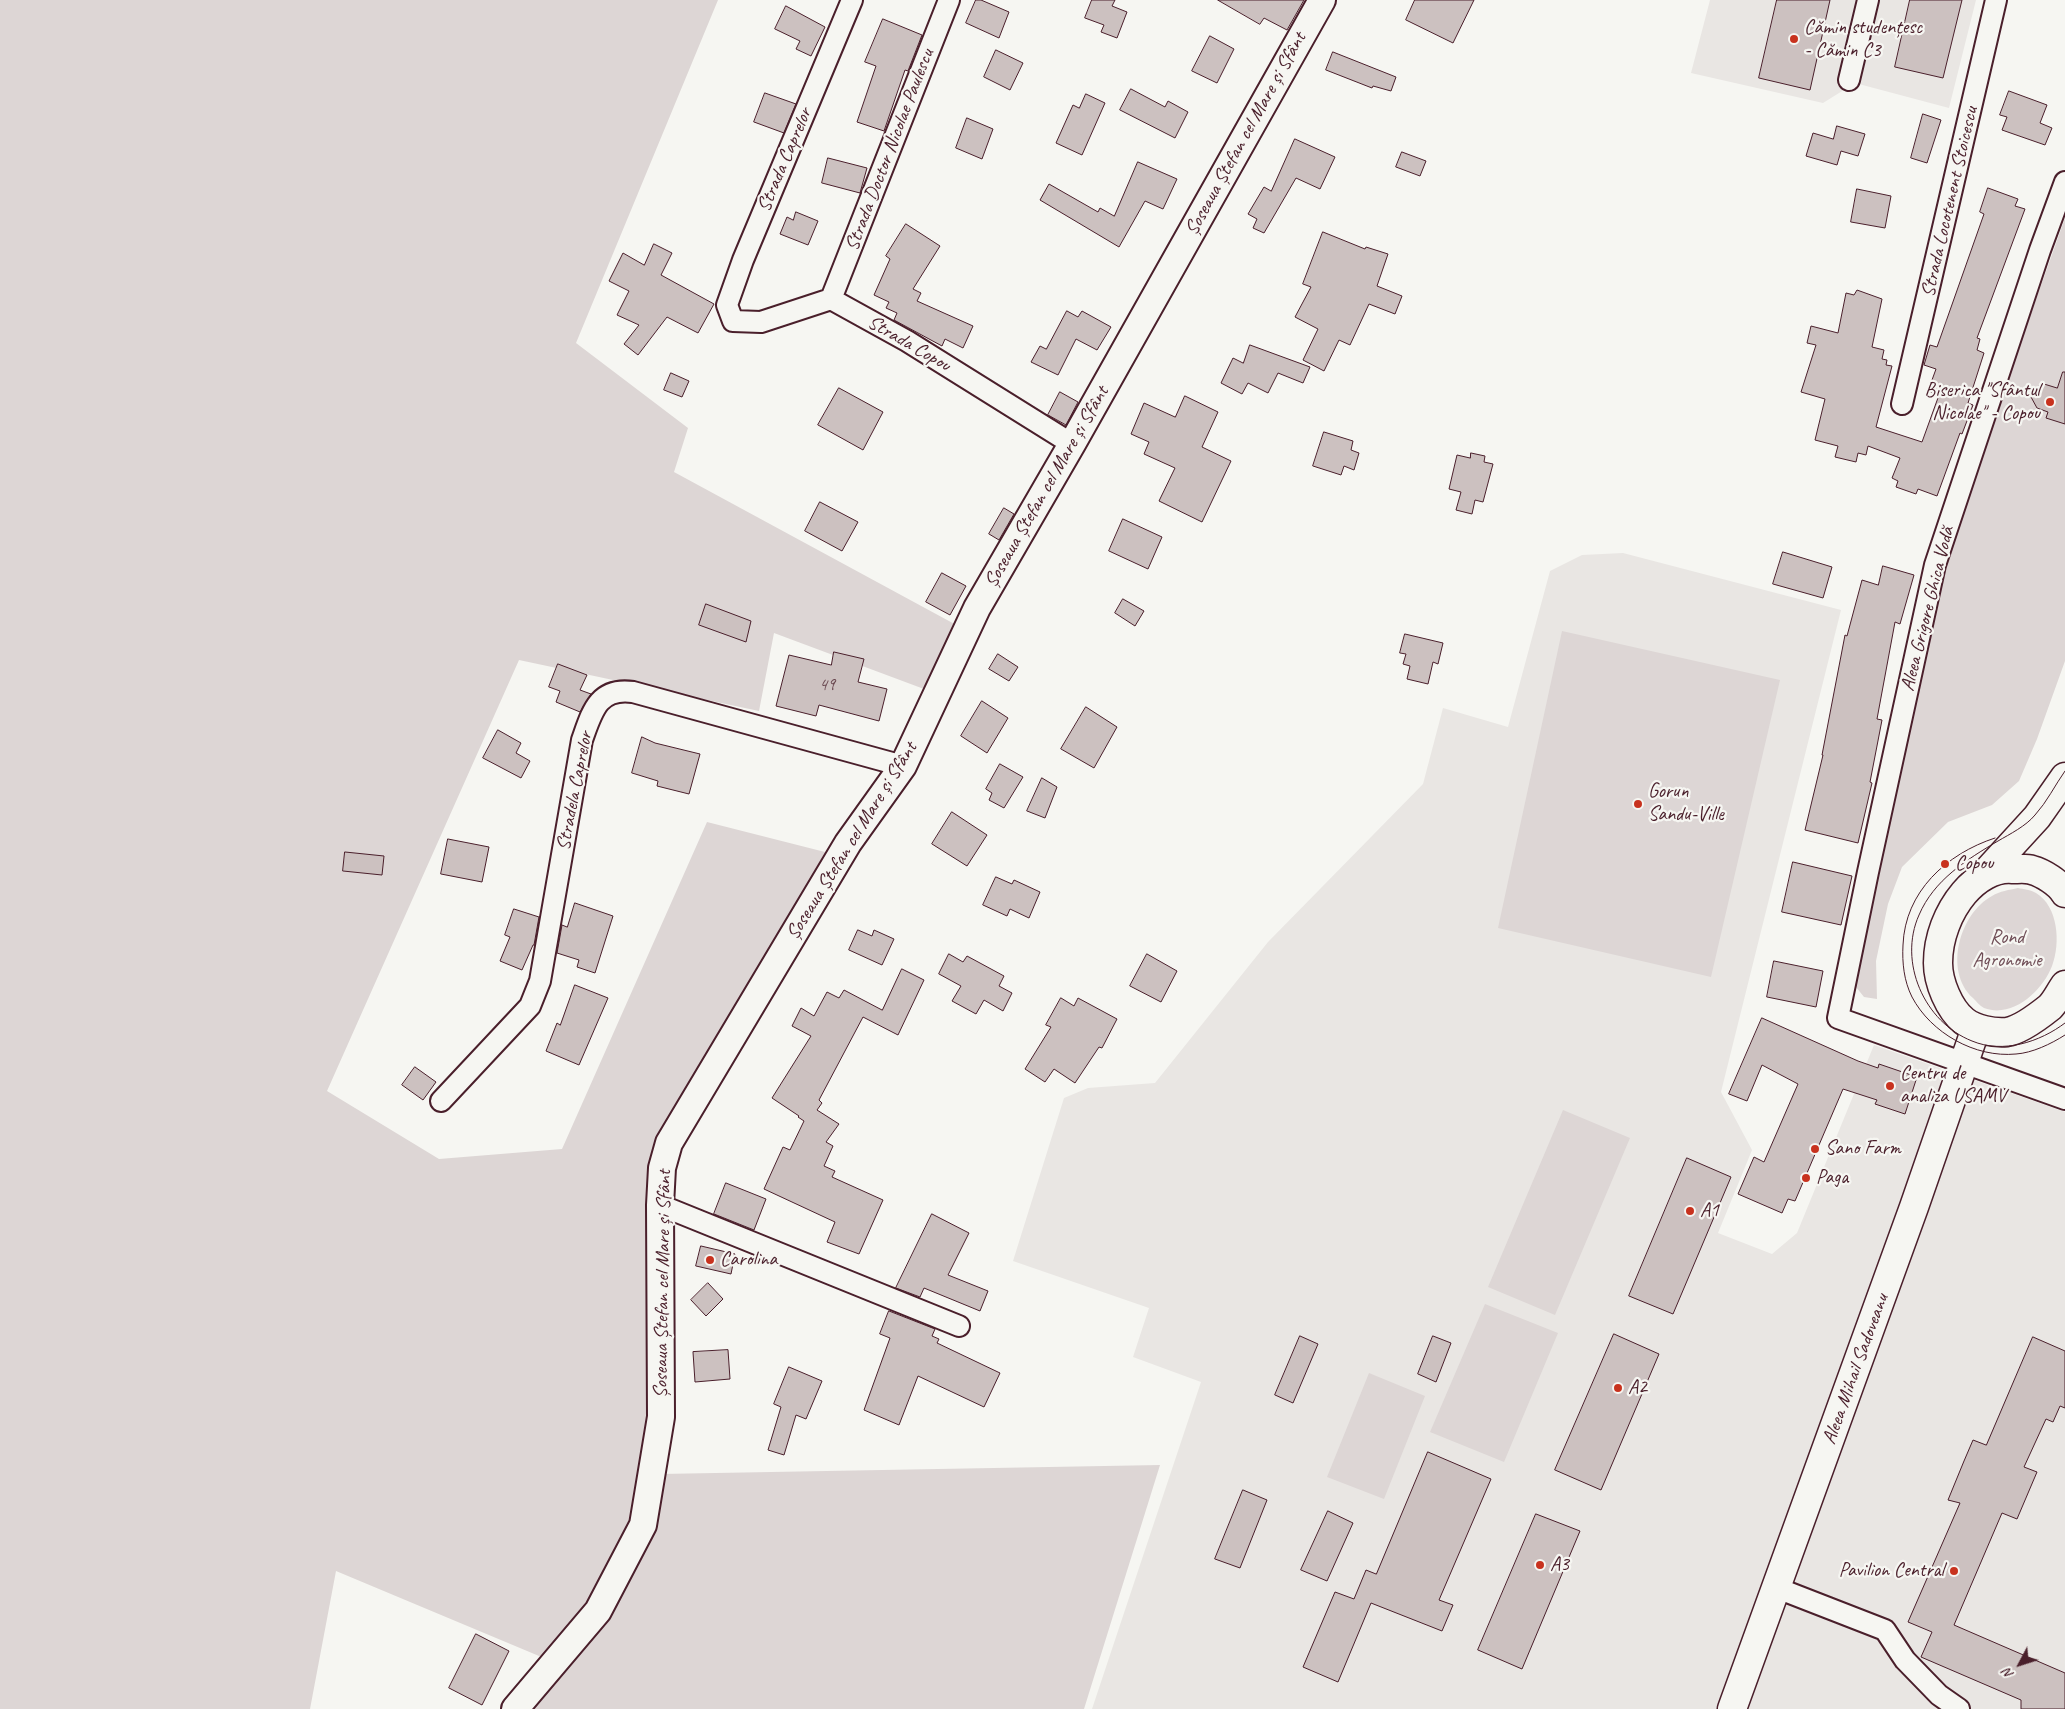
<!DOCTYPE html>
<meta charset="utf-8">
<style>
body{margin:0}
#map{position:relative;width:2065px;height:1709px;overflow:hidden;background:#f6f6f2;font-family:Caveat,sans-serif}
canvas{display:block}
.north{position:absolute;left:1995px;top:1639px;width:50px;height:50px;-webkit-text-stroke:4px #f6f6f2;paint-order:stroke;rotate:230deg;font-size:14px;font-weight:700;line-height:20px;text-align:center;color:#4a1f2b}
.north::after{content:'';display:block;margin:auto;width:18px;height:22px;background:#4a1f2b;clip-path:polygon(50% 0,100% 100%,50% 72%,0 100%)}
</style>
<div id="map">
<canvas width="2065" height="1709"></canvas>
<div class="north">N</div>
</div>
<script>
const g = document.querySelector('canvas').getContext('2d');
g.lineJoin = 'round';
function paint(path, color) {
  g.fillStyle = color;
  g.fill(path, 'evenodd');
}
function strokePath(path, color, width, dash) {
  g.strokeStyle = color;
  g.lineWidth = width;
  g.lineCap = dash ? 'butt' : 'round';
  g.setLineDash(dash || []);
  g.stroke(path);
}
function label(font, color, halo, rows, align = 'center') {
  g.font = font + ' Caveat,sans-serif';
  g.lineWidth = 4.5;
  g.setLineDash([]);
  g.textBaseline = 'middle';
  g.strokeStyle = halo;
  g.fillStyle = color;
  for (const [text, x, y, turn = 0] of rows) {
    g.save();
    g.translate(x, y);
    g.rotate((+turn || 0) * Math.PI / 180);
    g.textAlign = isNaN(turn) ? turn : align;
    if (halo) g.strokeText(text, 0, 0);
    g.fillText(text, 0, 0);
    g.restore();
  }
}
const built = new Path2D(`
 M1710,0H1976L1949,108L1855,83L1823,103L1691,73Z
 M1623,553L1841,610L1721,1092L1752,1150L1718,1233L1772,1254L1797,1233L1874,1045L2065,1112V1709H1092L1201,1382L1133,1357L1149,1308L1013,1261L1064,1098L1088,1088L1155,1083L1268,942L1423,784L1443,708L1508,727L1550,571L1582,555Z`);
const green = new Path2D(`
 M0,0H718L576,343L688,428L674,472L960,627L924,689L774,633L759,711L519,660L327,1091L439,1159L562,1149L707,822L825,852L647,1180L657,1416L639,1522L551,1661L336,1571L310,1709H0Z
 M2065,218V661L2037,739L2019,781L1992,805L1948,822L1902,867L1888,904L1876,961L1877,999L1864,997L1852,982L1945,555Z
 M1562,631L1780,680L1711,977L1498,928Z
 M2018,888C2023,889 2031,890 2036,893C2058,906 2061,943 2052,966C2043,990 2013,1019 1984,1008C1980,1006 1976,1001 1973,998C1943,971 1960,913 1992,896C2000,891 2009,890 2018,888Z
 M1563,1110L1630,1138L1555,1315L1488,1287Z
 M1485,1304L1558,1333L1504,1462L1430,1432Z
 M1369,1373L1425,1396L1384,1499L1327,1477Z
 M1160,1465L1084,1709H530L660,1474Z`);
const building = new Path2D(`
 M976,0H981L1009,12L999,38L966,23Z
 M1092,0H1115L1112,6L1127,12L1117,38L1101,32L1104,25L1085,18Z
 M1218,0H1304L1287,30L1264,18L1260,24Z
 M1415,0H1474L1453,43L1406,20Z
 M1777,0H1830L1810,90L1759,78Z
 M1910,0H1962L1943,78L1895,67Z
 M786,6L825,27L811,56L796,49L800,41L775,29Z
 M883,19L922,35L908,71L905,70L884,131L857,122L876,66L865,62Z
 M1210,36L1234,49L1217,83L1192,71Z
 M996,50L1023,63L1010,90L984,77Z
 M1333,52L1396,77L1391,91L1373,86L1372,88L1326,70Z
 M1131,89L1165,107L1168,101L1188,112L1175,138L1120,110Z
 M2009,91L2047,105L2040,123L2052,128L2045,145L2002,130L2007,117L2000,115Z
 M765,93L796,104L784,133L754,122Z
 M1086,94L1105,103L1082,155L1056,143L1073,105L1079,108Z
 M1923,114L1941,120L1927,163L1911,158Z
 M967,118L993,129L982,159L956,148Z
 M1837,126L1865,134L1858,156L1841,151L1837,165L1806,156L1813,133L1833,139Z
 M1295,139L1335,157L1320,189L1296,178L1264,233L1253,228L1257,219L1248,214L1264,187L1271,191Z
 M1402,152L1426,161L1420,176L1396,167Z
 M828,158L867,168L860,193L822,183Z
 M1138,162L1177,179L1163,209L1145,201L1119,247L1040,200L1049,184L1098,212L1100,208L1114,216Z
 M1988,188L2018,199L2015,206L2025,209L1977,338L1980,339L1977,350L1984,353L1968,403L1973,405L1962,434L1960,433L1937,496L1918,489L1916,494L1896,487L1898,481L1892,478L1900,458L1868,446L1866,455L1858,453L1856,462L1835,457L1838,446L1815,440L1825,399L1801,392L1816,345L1807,343L1811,326L1838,333L1846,293L1854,295L1857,290L1882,299L1872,347L1884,350L1882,359L1887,360L1886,365L1892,366L1876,427L1922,442L1939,395L1928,391L1936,369L1924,365L1930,345L1937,347L1984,214L1980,212Z
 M1857,189L1891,196L1885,228L1851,222Z
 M796,212L818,221L808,245L780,234L787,217L793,220Z
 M906,224L940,246L913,289L921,293L917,301L973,326L963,348L945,339L942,346L894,320L897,313L886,308L889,302L874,295L890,259L886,256Z
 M1323,232L1365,249L1366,247L1388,254L1377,286L1402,296L1395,314L1369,304L1350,345L1339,340L1324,371L1303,360L1318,329L1295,317L1311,287L1303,284Z
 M654,244L672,253L661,275L714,304L698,333L667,317L638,355L624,344L639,325L617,315L629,291L609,281L623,253L644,265Z
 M1067,311L1078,317L1082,311L1111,327L1097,350L1076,339L1058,375L1031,362L1040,346L1046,349Z
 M1250,345L1310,367L1303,383L1278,373L1268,393L1248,383L1242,394L1221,383L1233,358L1243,363Z
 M2063,372H2065V424L2046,418L2048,412L2037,408L2031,397L2034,388L2044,384L2057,388Z
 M671,373L689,381L682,397L664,390Z
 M839,388L883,412L863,450L818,425Z
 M1060,392L1078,402L1066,425L1048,415Z
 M1185,396L1218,412L1202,447L1231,461L1202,522L1159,501L1175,468L1144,454L1149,442L1131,434L1144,403L1175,417Z
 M1324,432L1353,441L1351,450L1359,453L1354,470L1344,466L1341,475L1313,466Z
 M1471,453L1485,456L1484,462L1493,464L1483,502L1475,500L1472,514L1456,510L1461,492L1449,489L1457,455L1470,458Z
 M820,502L858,522L842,551L805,531Z
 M1004,508L1014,514L999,540L989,534Z
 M1123,519L1162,537L1148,569L1109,551Z
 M1783,552L1832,567L1823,598L1773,584Z
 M1883,566L1914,575L1900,624L1895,622L1877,719L1882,720L1870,782L1872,783L1858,843L1805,830L1823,755H1822L1845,635L1847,636L1862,580L1878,585Z
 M942,573L966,586L950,615L926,602Z
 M1123,599L1144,611L1135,626L1115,613Z
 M706,604L751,621L746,642L699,625Z
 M1405,634L1443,643L1438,664L1433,662L1428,684L1407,679L1410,666L1403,664L1406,654L1400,653Z
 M834,652L864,659L858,682L887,689L879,721L819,705L816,716L776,706L789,655L831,665Z
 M998,654L1018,667L1009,681L989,669Z
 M558,664L587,675L580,690L591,694L580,712L556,702L560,691L549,687Z
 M982,701L1008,718L987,753L961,736Z
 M1086,707L1117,727L1094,768L1061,749Z
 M498,730L521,743L516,753L530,761L521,778L483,758Z
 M642,737L655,743L700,754L689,794L657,786L658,781L632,773Z
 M1000,764L1023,777L1004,808L989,800L992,793L986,789Z
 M1042,778L1057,787L1045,818L1027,811Z
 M952,812L987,835L967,866L932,844Z
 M448,839L489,847L482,882L441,874Z
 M345,852L384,856L382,875L343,871Z
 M1793,862L1852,876L1841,925L1782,912Z
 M996,877L1012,884L1014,880L1040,892L1029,918L1010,909L1007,916L983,905Z
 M575,903L613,916L595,973L577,967L579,960L557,953L562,925L567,927Z
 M514,909L539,917L534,945H533L522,970L500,961L510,937L505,935Z
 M858,930L872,936L874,930L894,939L882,965L849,950Z
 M949,954L963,962L967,956L1004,976L999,986L1012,993L1003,1011L984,1000L976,1014L952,1001L961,986L939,974Z
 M1147,954L1177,971L1161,1002L1130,986Z
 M1774,961L1823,971L1816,1007L1767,997Z
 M902,969L924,980L898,1035L863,1017L819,1100L822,1103L817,1110L839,1124L826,1142L833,1146L824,1166L835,1171L832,1177L883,1200L859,1254L827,1242L835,1222L764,1189L783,1147L790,1150L804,1121L798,1117L799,1116L772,1098L811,1036L792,1026L801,1008L814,1016L827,992L839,998L844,990L882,1010Z
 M575,985L608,998L579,1065L546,1051L557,1023L560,1025Z
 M1061,998L1074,1006L1078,998L1117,1019L1102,1048L1099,1047L1075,1083L1054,1069L1045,1082L1025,1069L1051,1027L1046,1025Z
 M1762,1018L1858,1061L1878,1068L1879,1064L1917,1077L1905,1114L1875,1104L1877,1100L1843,1089L1795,1201L1788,1199L1782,1213L1738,1194L1754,1157L1764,1162L1798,1084L1762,1065L1747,1101L1729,1094Z
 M415,1067L436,1082L423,1100L402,1085Z
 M1687,1158L1731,1177L1673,1314L1629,1296Z
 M726,1183L766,1199L754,1230L714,1214Z
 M932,1214L969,1233L948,1275L988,1291L980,1311L924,1288L920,1297L896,1288Z
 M701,1246L735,1254L731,1274L696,1266Z
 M708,1283L723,1299L706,1316L691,1300Z
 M889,1311L935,1329L932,1336L939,1339L937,1343L1000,1373L984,1407L918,1376L899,1425L864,1410L890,1338L880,1334Z
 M1614,1334L1659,1354L1601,1490L1555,1470Z
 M1300,1336L1318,1344L1293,1403L1275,1395Z
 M1433,1336L1451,1343L1436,1382L1418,1374Z
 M2033,1337L2065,1351V1408L2060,1406L2053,1422L2046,1419L2024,1467L2037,1472L2017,1519L2002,1513L1954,1625L2065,1673V1709H2021V1700L1921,1657L1932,1632L1908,1622L1960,1503L1948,1500L1964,1461L1973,1440L1986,1445Z
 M728,1350L730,1379L695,1382L693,1352Z
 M789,1367L822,1381L806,1419L796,1415L784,1455L768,1450L781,1407L774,1404Z
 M1428,1452L1491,1479L1439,1600L1453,1605L1442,1631L1371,1603L1338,1682L1303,1667L1335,1592L1354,1599L1366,1570L1376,1574Z
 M1243,1490L1267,1500L1240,1568L1215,1559Z
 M1328,1511L1353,1523L1327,1581L1301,1570Z
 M1536,1514L1580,1531L1522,1669L1478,1650Z
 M476,1634L509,1651L482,1705L449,1688Z`);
const minor = new Path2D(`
 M852,0L743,260L727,305L733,321L761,322L831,299L907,341L1072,444
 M1849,80L1868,0
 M2065,182L2040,250L1935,565L1868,872L1838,1018L2065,1099
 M831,299L949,0
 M1902,404L1996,0
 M441,1101L530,1006L540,981L582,740C592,712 598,687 633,692L903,766
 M660,1205L959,1326
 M1777,1588L1885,1630L1905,1660L1939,1695L1959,1709`);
const tertiary = new Path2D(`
 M515,1709L598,1611L643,1525L661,1417L660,1205L662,1168L669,1143L848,843L903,766L977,608L1072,444L1322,0`);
const secondary = new Path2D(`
 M1983,876L2037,817L2065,777
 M2065,893C2059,883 2043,873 2032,870C2026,868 2018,869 2013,869C1994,867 1976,879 1964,893C1948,912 1938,938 1938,963C1938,982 1949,1009 1964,1021C1975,1030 1994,1033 2007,1032C2020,1030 2040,1015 2050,1007C2056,1001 2060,992 2065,985
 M1732,1709L1914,1207L1976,1028`);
const tram = new Path2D(`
 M2065,771C2055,785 2047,802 2035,815C2026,826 2010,834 1998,841C1966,860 1934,880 1919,915C1898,962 1924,1022 1972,1041C2003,1054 2040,1042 2065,1023
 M1995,838C1946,854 1905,892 1903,945C1902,963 1904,981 1912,997C1931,1033 1975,1058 2016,1054C2032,1053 2051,1044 2065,1035`);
const markers = [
 [1794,39,5,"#c8321e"],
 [2050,402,5,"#c8321e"],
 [1638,804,5,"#c8321e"],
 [1945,864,5,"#c8321e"],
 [1890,1086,5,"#c8321e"],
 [1815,1149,5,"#c8321e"],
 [1806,1178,5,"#c8321e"],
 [1690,1211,5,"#c8321e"],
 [710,1260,5,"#c8321e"],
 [1618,1388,5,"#c8321e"],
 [1540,1565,5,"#c8321e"],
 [1954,1571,5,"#c8321e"]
];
const numberNames = [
 ["49",827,685]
];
const poiNames = [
 ["Cămin studențesc",1804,28],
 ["- Cămin C3",1804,51],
 ["Biserica \"Sfântul",2040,391,"right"],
 ["Nicolae\" - Copou",2040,414,"right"],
 ["Gorun",1648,792],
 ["Sandu-Ville",1648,815],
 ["Copou",1955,864],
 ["Centru de",1900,1074],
 ["analiza USAMV",1900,1097],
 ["Sano Farm",1825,1149],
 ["Paga",1816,1178],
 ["A1",1700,1211],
 ["Carolina",720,1260],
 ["A2",1628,1388],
 ["A3",1550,1565],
 ["Pavilion Central",1944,1571,"right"]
];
const streetNames = [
 ["Șoseaua Ștefan cel Mare și Sfânt",1246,134,-61],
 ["Strada Doctor Nicolae Paulescu",890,150,-69],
 ["Strada Caprelor",785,160,-67],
 ["Strada Locotenent Stoicescu",1950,202,-77],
 ["Strada Copou",909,344,30],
 ["Șoseaua Ștefan cel Mare și Sfânt",1047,487,-60],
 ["Aleea Grigore Ghica Vodă",1928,609,-76],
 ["Stradela Caprelor",575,791,-79],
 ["Șoseaua Ștefan cel Mare și Sfânt",852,841,-58],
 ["Șoseaua Ștefan cel Mare și Sfânt",663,1284,-89],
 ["Aleea Mihail Sadoveanu",1856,1369,-70]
];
const parkNames = [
 ["Rond",2007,938],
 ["Agronomie",2007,961]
];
paint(built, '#e9e6e3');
paint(green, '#ddd6d5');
paint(building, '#ccc1c0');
strokePath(building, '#4a1f2b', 1);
strokePath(minor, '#4a1f2b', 24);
strokePath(tertiary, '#4a1f2b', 30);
strokePath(secondary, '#4a1f2b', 31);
strokePath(minor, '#f6f6f2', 20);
strokePath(tertiary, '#f6f6f2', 26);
strokePath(secondary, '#f6f6f2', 28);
strokePath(tram, '#4a1f2b', 1);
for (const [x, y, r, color] of markers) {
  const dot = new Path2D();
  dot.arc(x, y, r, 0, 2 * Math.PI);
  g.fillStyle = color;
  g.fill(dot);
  strokePath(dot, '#f6f6f2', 2);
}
label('18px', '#6a4850', null, numberNames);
label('20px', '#4a1f2b', '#f6f6f2', poiNames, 'left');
label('20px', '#4a1f2b', '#f6f6f2', streetNames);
label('20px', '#6f4d56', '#f6f6f2', parkNames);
</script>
